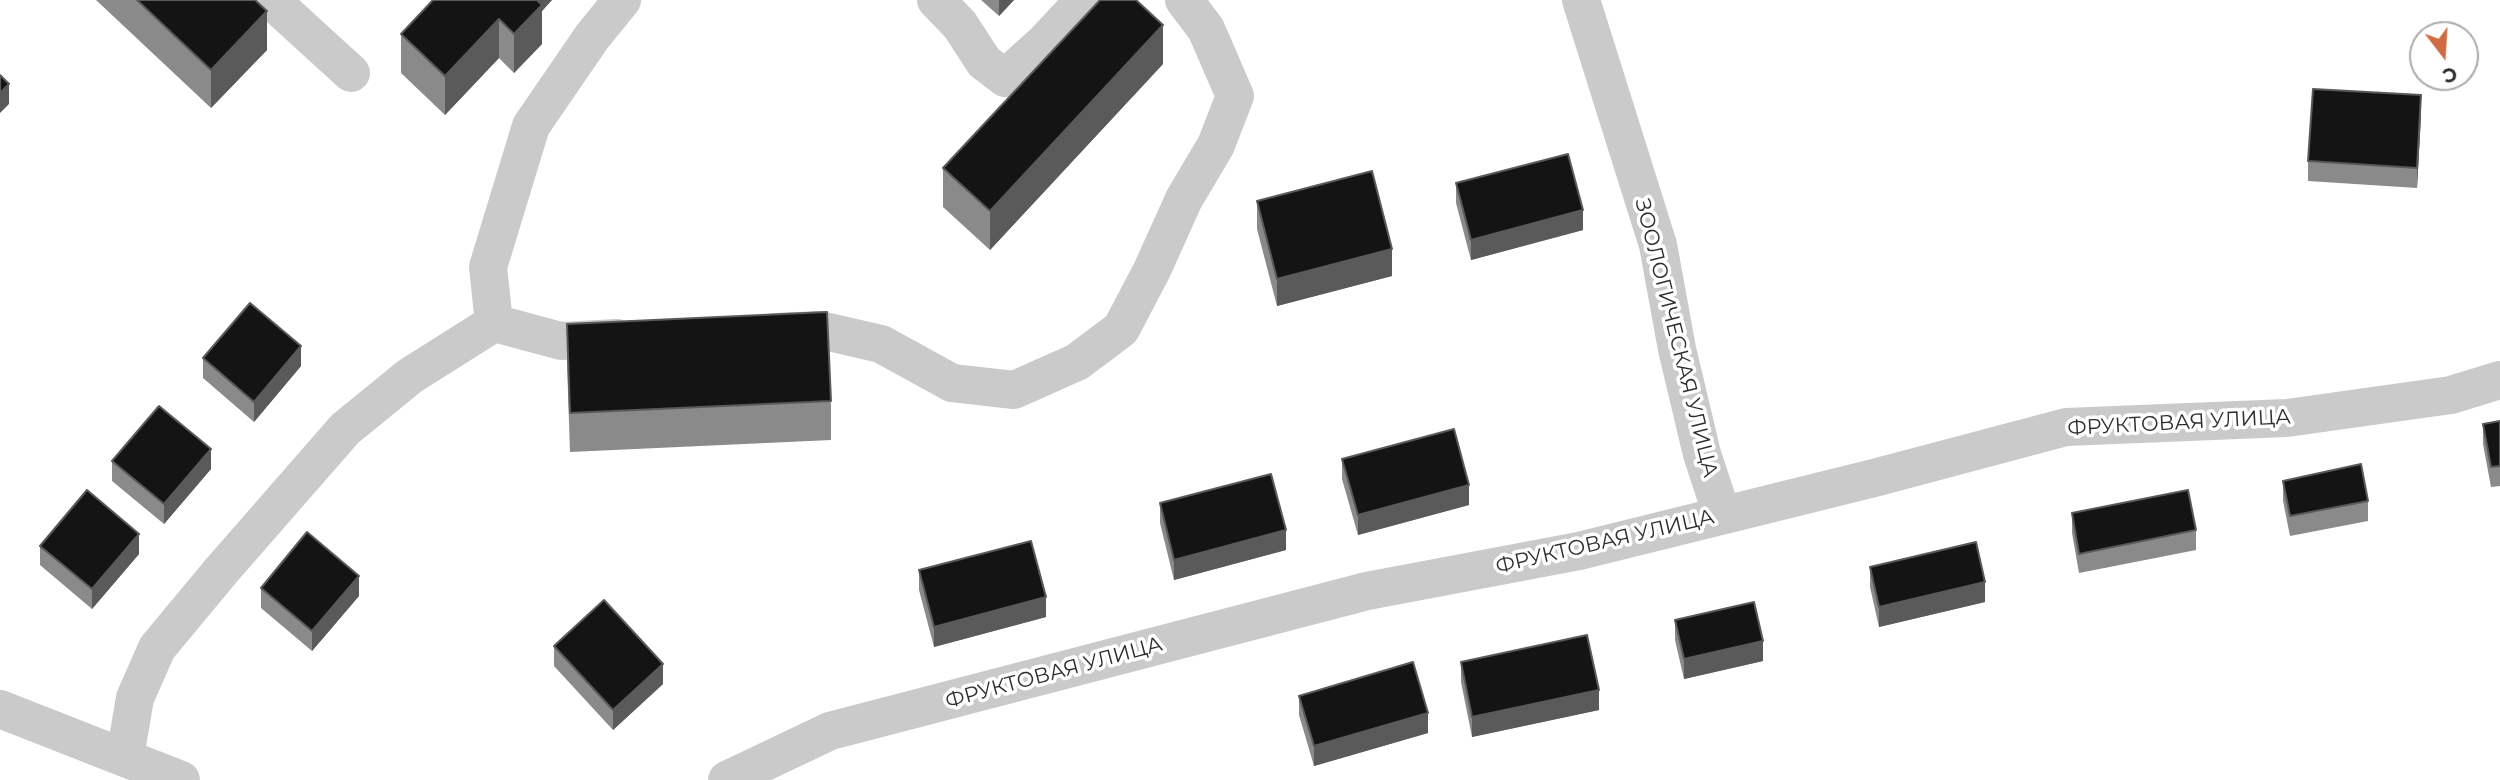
<!DOCTYPE html>
<meta charset="utf-8">
<style>
body{margin:0}
#map{position:relative;width:2500px;height:780px;overflow:hidden;background:#fff;font-family:Montserrat,sans-serif}
canvas{display:block}
.north{position:absolute;left:2409px;top:21px;width:70px;height:70px;box-sizing:border-box;background:#fff;border:2px solid #ababab;border-radius:50%;rotate:163deg;font-size:19px;font-weight:700;line-height:28px;text-align:center;color:#2d2d2d}
.north::after{content:'';display:block;margin:auto;width:24px;height:32px;background:#d06b42;clip-path:polygon(50% 0,100% 100%,50% 72%,0 100%)}
</style>
<div id="map">
<canvas width="2500" height="780"></canvas>
<div class="north">С</div>
</div>
<script>
const g = document.querySelector('canvas').getContext('2d');
g.lineJoin = 'round';
function strokePath(path, color, width, dash) {
  g.strokeStyle = color;
  g.lineWidth = width;
  g.lineCap = dash ? 'butt' : 'round';
  g.setLineDash(dash || []);
  g.stroke(path);
}
function paint(path, color) {
  g.fillStyle = color;
  g.fill(path, 'evenodd');
}
function label(font, color, halo, rows, align = 'center') {
  g.font = font + ' Montserrat,sans-serif';
  g.lineWidth = 7;
  g.setLineDash([]);
  g.textBaseline = 'middle';
  g.strokeStyle = halo;
  g.fillStyle = color;
  for (const [text, x, y, turn = 0] of rows) {
    g.save();
    g.translate(x, y);
    g.rotate((+turn || 0) * Math.PI / 180);
    g.textAlign = isNaN(turn) ? turn : align;
    if (halo) g.strokeText(text, 0, 0);
    g.fillText(text, 0, 0);
    g.restore();
  }
}
const minor = new Path2D(`
 M271,0L351,73
 M936,0L960,25L984,62L1005,78L1044,43L1084,0
 M1581,0L1658,245L1677,349L1702,454L1722,515
 M494,323L488,267L531,126L592,37L622,0
 M775,332L820,330L881,344L952,383L1014,390L1077,362L1121,329L1152,270L1184,199L1216,145L1235,96L1206,29L1184,0
 M0,709L181,780
 M125,757L135,698L157,648L221,571L345,429L410,376L494,323L561,341L617,338
 M727,780L830,731L1367,591L1579,551L1874,478L2066,427L2287,418L2451,395L2500,380`);
const wall = new Path2D(`
 M96,0H255L267,50L211,108Z
 M433,0H552L542,11V44L514,73L499,58L445,115L401,73V34Z
 M981,0H1014L999,16Z
 M1163,64L990,250L943,207V168Z
 M2421,115L2417,188L2308,181V161Z
 M1456,183L1583,230L1471,260L1456,203Z
 M1257,201L1392,276L1277,306L1257,229Z
 M567,324L831,401V440L570,452L567,363Z
 M203,358L301,366L254,422L203,378Z
 M2500,421V486L2491,487L2483,444V424Z
 M1342,459L1469,505L1358,535L1342,479Z
 M112,461L211,469L164,524L112,481Z
 M2283,481L2368,501V521L2290,536L2283,501Z
 M1160,503L1286,550L1174,580L1160,523Z
 M2072,513L2196,530V550L2079,573L2072,533Z
 M40,546L139,554L92,609L40,565Z
 M1870,567L1985,602L1879,627L1870,587Z
 M919,570L1046,617L934,647L919,590Z
 M261,588L359,596L312,651L261,608Z
 M1675,620L1763,661L1684,679L1675,640Z
 M554,646L663,684L613,730L554,666Z
 M1461,662L1599,710L1472,737L1461,682Z
 M1299,696L1428,733L1314,766L1299,715Z`);
const shadedWall = new Path2D(`
 M526,0H552L542,11V44L514,73V34Z
 M999,0H1014L999,16Z
 M267,11V50L211,108V70Z
 M499,19V58L445,115V76Z
 M1163,25V64L990,250V211Z
 M9,84V104L0,113V93Z
 M2421,95V115L2417,188V168Z
 M1583,210V230L1471,260V240Z
 M1392,249V276L1277,306V279Z
 M301,346V366L254,422V402Z
 M211,449V469L164,524V504Z
 M1469,485V505L1358,535V515Z
 M1286,530V550L1174,580V560Z
 M139,534V554L92,609V589Z
 M359,576V596L312,651V631Z
 M1985,582V602L1879,627V607Z
 M1046,597V617L934,647V627Z
 M1763,641V661L1684,679V659Z
 M663,664V684L613,730V710Z
 M1599,690V710L1472,737V717Z
 M1428,713V733L1314,766V746Z`);
const building = new Path2D(`
 M137,0H255L267,11L211,70Z
 M433,0H537L542,5L514,34L499,19L445,76L401,34Z
 M1100,0H1136L1163,25L990,211L943,168Z
 M0,75L9,84L0,93Z
 M2313,89L2421,95L2417,168L2308,161Z
 M1568,154L1583,210L1471,240L1456,183Z
 M1372,171L1392,249L1277,279L1257,201Z
 M250,303L301,346L254,402L203,358Z
 M827,312L831,401L570,413L567,324Z
 M159,406L211,449L164,504L112,461Z
 M2500,421V466L2491,467L2483,424Z
 M1454,429L1469,485L1358,515L1342,459Z
 M2361,464L2368,501L2290,516L2283,481Z
 M1271,474L1286,530L1174,560L1160,503Z
 M87,490L139,534L92,589L40,546Z
 M2188,490L2196,530L2079,554L2072,513Z
 M307,532L359,576L312,631L261,588Z
 M1031,541L1046,597L934,627L919,570Z
 M1976,542L1985,582L1879,607L1870,567Z
 M604,600L663,664L613,710L554,646Z
 M1754,602L1763,641L1684,659L1675,620Z
 M1587,635L1599,690L1472,717L1461,662Z
 M1413,662L1428,713L1314,746L1299,696Z`);
const streetNames = [
 ["ЗООЛОГИЧЕСКАЯ УЛИЦА",1676,338,76],
 ["ФРУКТОВАЯ УЛИЦА",2179,423,-3],
 ["ФРУКТОВАЯ УЛИЦА",1605,542,-13],
 ["ФРУКТОВАЯ УЛИЦА",1054,673,-15]
];
strokePath(minor, '#cacaca', 38);
paint(wall, '#8a8a8a');
paint(shadedWall, '#5a5a5a');
paint(building, '#141414');
strokePath(building, '#5a5a5a', 2);
label('21px', '#2d2d2d', '#fff', streetNames);
</script>
